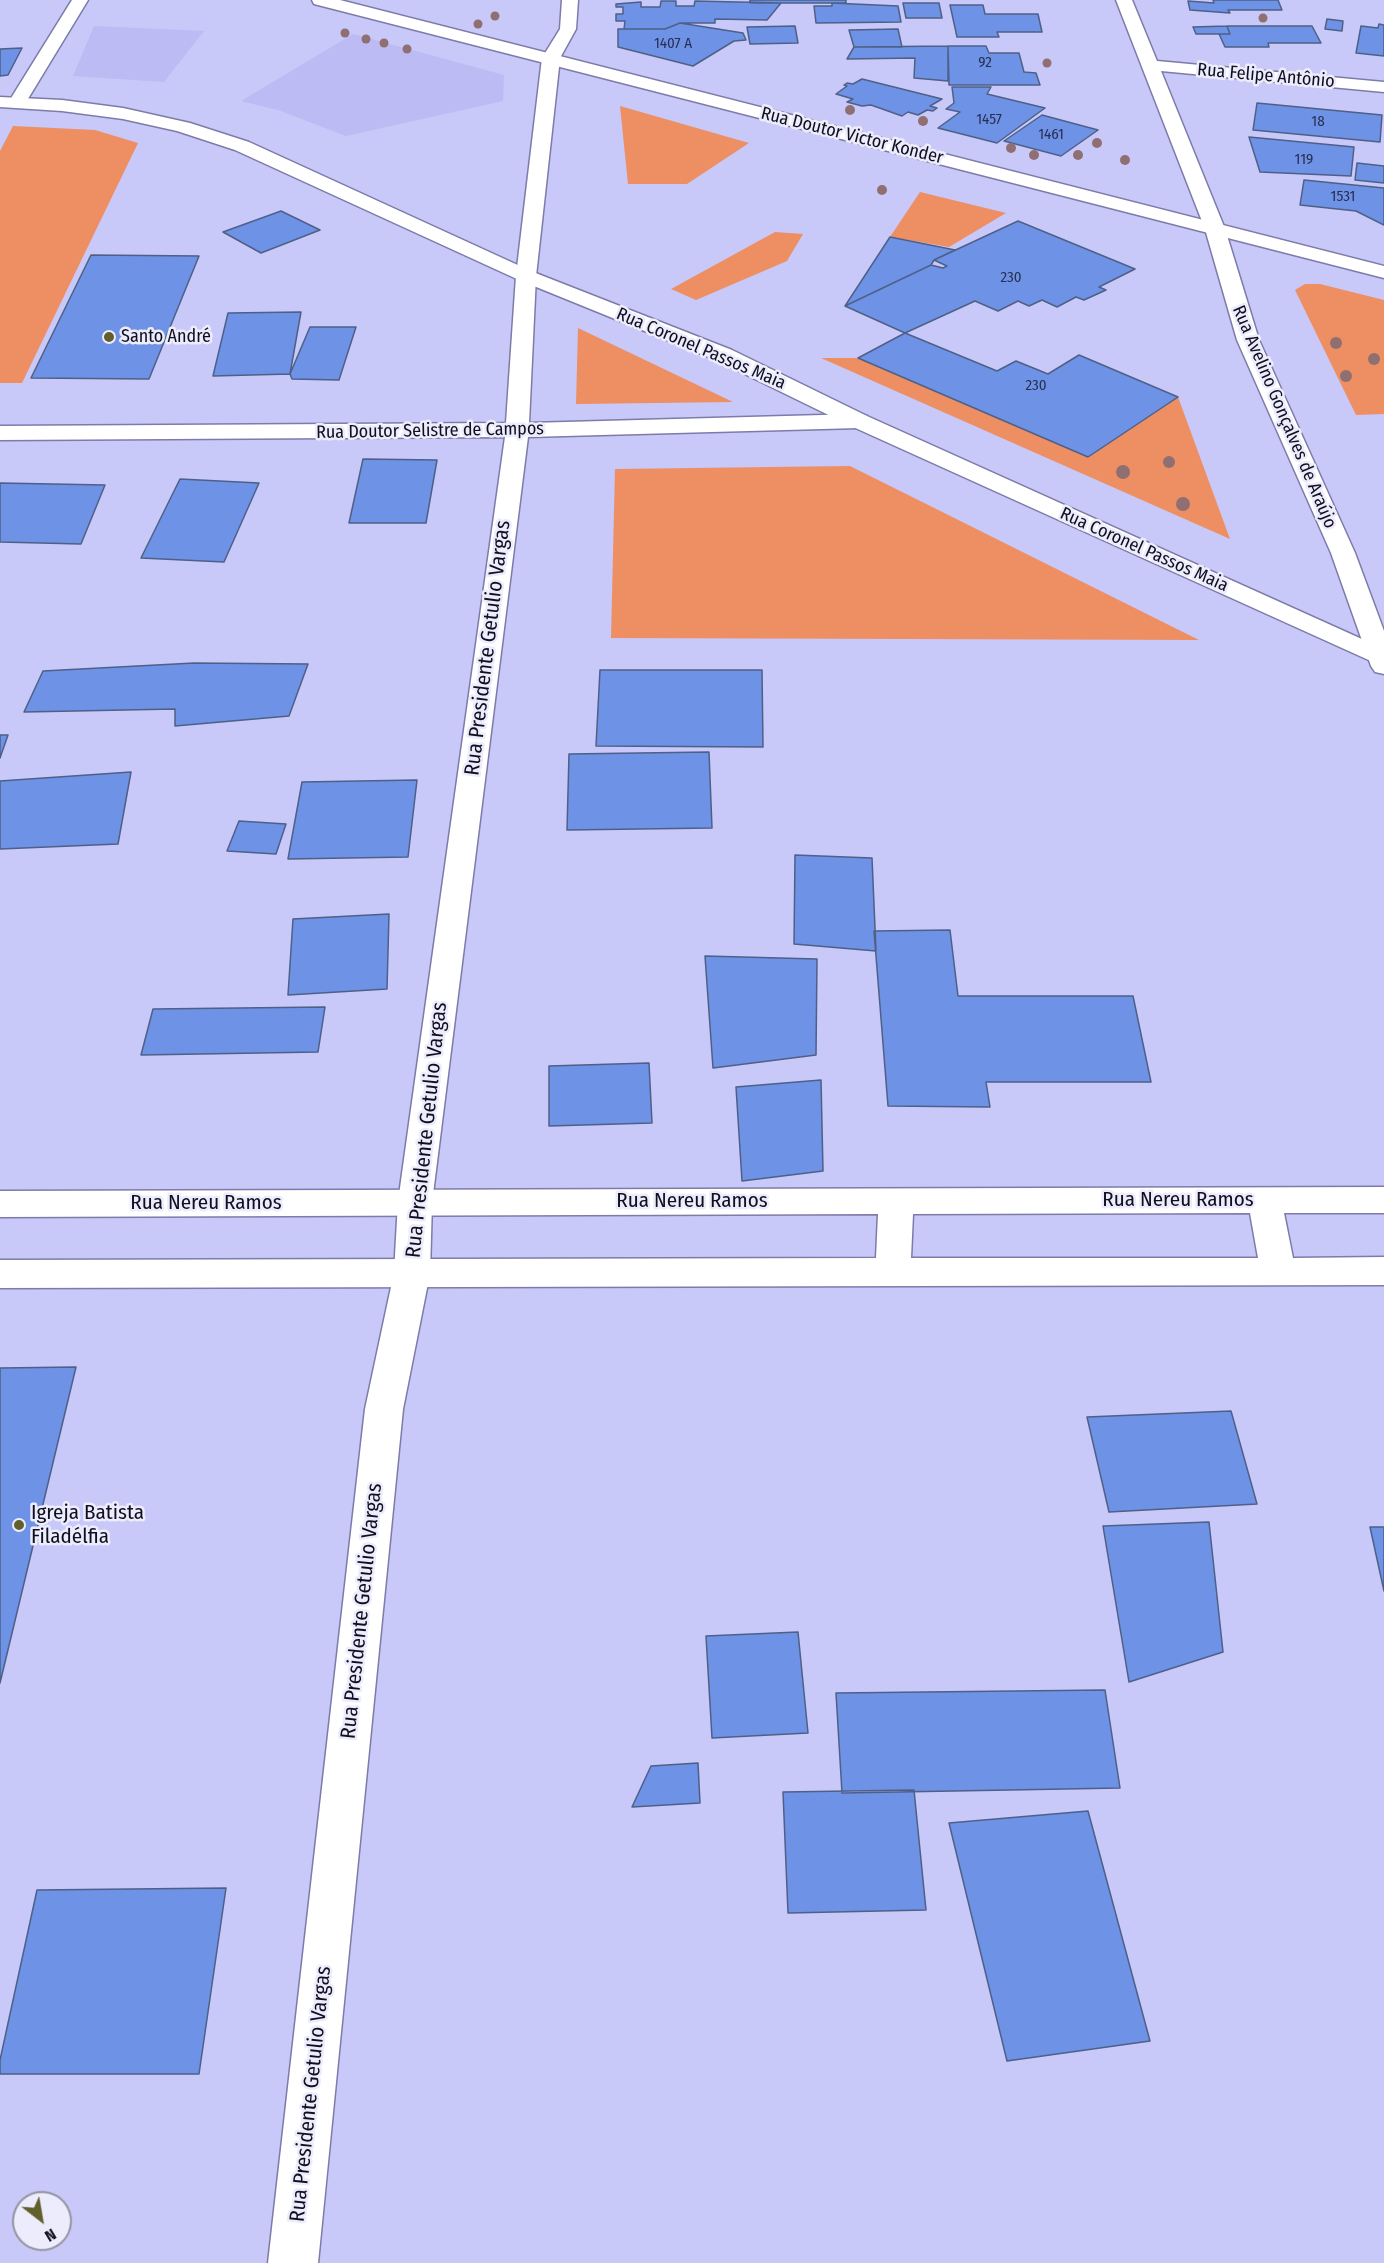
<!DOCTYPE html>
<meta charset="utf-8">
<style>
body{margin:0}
#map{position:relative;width:1384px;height:2263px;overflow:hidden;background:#c8c8f9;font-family:"Fira Sans Condensed",sans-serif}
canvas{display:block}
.north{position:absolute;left:12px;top:2191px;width:60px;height:60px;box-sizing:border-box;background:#ececfc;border:2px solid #9494a4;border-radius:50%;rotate:149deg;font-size:16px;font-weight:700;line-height:24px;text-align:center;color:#100f1f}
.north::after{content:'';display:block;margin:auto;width:21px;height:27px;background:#625f2c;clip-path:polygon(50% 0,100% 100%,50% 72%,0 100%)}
</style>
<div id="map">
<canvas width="1384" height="2263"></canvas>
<div class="north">N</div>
</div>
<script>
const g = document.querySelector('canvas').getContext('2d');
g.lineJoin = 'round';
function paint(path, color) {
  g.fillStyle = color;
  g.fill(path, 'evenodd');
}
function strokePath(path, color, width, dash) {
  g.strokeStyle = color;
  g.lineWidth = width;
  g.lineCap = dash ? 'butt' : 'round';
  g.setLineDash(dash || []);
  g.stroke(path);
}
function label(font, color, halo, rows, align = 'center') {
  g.font = font + ' "Fira Sans Condensed",sans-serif';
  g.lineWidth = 5;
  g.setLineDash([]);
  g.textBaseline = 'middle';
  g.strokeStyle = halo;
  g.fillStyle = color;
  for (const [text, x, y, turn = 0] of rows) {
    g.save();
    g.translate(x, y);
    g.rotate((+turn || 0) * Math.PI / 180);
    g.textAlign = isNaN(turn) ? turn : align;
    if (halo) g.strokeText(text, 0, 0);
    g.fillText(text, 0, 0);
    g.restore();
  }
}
const built = new Path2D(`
 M94,26L204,31L164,82L73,76Z
 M353,34L504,75L503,101L346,136L278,110L241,101Z`);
const green = new Path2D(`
 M620,106L749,143L687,184H628Z
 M13,126L95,130L138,143L22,383H0V151Z
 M920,192L1006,213L949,247L890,237Z
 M775,232L803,234L787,261L696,300L671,289Z
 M1305,284H1320L1384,300V414L1356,415L1295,290Z
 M578,328L733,402L576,404Z
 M821,358H858L1088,457L1178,397L1230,539Z
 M850,466L1199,640L611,638L615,469Z`);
const building = new Path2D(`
 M750,0H846V3H750Z
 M1213,0H1278L1282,10H1228L1230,13L1190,10L1188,1L1214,3Z
 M661,1H676V6H694L695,1L781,3L767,20L715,19V23H680L665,29H624L625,21H616V14H623V7H616V4L641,2V7H660Z
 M832,3L898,6L901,22L816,23L814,6H832Z
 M903,3H939L942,18H906Z
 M950,5H983L985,14H1038L1042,32H997L999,37H957Z
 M1327,19L1343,21L1342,31L1325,29Z
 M680,23L743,33L746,40L734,41L693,66L618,47V29H665Z
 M1379,24L1384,25V56L1356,53L1361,26L1378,28Z
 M795,26L798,43L750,44L747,27Z
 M1227,26H1312L1321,43H1268L1269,47H1225L1219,34H1230Z
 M1227,26L1230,34H1196L1193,27Z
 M898,29L902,47H854L849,30Z
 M948,46H986L989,53H1019L1024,72L1036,73L1040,85H949Z
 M948,46V81L914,78L915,58L847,59L854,47Z
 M22,48L8,75L0,76V49Z
 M862,79L942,99L930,106L937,108L933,111L927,110L918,115L908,112L902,116L871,105L862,106L847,102L853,99L836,94L847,86L844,85L847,83L853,84Z
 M952,87H991L987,94L1045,108L997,143L938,128L960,112L946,109L954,103Z
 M1257,103L1382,115L1380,142L1253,130Z
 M1042,115L1098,130L1061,156L1004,141Z
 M1249,137L1354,147L1351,176L1260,172Z
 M1357,163L1384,166V183L1355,180Z
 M1304,180L1384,188V225L1356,211L1300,205Z
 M281,211L320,230L261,253L223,232Z
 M1018,221L1135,269L1099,287L1106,290L1084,300L1076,297L1057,307L1042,300L1029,306L1018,301L998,311L975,301L905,333L845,306L931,265L943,268L947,266L934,260Z
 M890,237L955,250L934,260L931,265L845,306Z
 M91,255L199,256L149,379L31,378Z
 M301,312L290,374L213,376L228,313Z
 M310,327H356L339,380L292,379L290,374Z
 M905,333L997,371L1016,361L1048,374L1079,355L1178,397L1088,457L858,358Z
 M363,459L437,460L426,523H349Z
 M180,479L259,483L224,562L141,558Z
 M0,483L105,485L81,544L0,542Z
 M194,663L308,664L289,716L175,726V709L24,712L43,671Z
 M600,670H762L763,747L596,746Z
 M0,735H8L0,758Z
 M709,752L712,828L567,830L569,754Z
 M131,772L118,844L0,849V781Z
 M417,780L408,857L288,859L302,782Z
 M239,821L286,824L276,854L227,851Z
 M795,855L872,858L876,951L794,944Z
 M389,914L387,989L288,995L293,919Z
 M950,930L958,996H1133L1151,1082H986L990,1107L888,1106L874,931Z
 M705,956L817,959L816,1055L713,1068Z
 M325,1007L318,1052L141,1055L153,1009Z
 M649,1063L652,1123L549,1126V1066Z
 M821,1080L823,1171L742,1181L736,1087Z
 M76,1367L0,1683V1368Z
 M1231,1411L1257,1504L1109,1512L1087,1417Z
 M1209,1522L1223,1652L1129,1682L1103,1526Z
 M1370,1527H1384V1591Z
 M798,1632L808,1733L712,1738L706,1636Z
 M1105,1690L1120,1788L842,1793L836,1693Z
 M698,1763L700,1803L632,1807L651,1766Z
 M914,1790L926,1910L788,1913L783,1792Z
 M1088,1811L1150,2041L1007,2061L949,1823Z
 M226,1888L199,2074H0V2060L37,1890Z`);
const minor = new Path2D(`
 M72,0H88L23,107H11L8,103Z
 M562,0H578L576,29L560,58L536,276L529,423L859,414L867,416L870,421L867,426L859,428L528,437L432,1202L430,1273L403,1409L318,2263H268L365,1409L394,1273L398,1202L505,437L0,440V426L506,423L516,276L542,58L560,29Z
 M1116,0H1132L1157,61L1384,82V92L1161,71L1225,229L1259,340L1355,553L1384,631V674L1375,672L1371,666L1331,553L1237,340L1205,229Z`);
const tertiary = new Path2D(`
 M312,0H340L1384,266V278L314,4Z
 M1384,1187V1213H1284L1293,1258L1384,1257V1285L0,1288V1260L876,1258L878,1214L0,1217V1191ZM1250,1213L1258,1258H911L913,1214Z`);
const secondary = new Path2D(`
 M0,97L62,100L123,108L190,123L249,142L533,272L732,350L867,416L1384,649V667L851,426L716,360L519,280L235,150L177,131L123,119L62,111L0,107Z`);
const trees = [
 [495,16,4.5],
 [1263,18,4.5],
 [478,24,4.5],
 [345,33,4.5],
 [366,39,4.5],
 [384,43,4.5],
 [407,49,4.5],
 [1047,63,4.5],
 [850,110,5],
 [923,121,5],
 [1097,143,5],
 [1011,148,5],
 [1034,155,5],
 [1078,155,5],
 [1125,160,5],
 [882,190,5],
 [1336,343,6],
 [1374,359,6],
 [1346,376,6],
 [1169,462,6],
 [1123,472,7],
 [1183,504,7]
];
const markers = [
 [109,337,6,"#625f2c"],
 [19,1525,6,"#625f2c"]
];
const farNumbernames = [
 ["1407 A",673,44],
 ["92",985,63],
 ["1457",989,120],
 ["18",1318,122],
 ["1461",1051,135],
 ["119",1304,160],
 ["1531",1343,197],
 ["230",1011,278],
 ["230",1036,386]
];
const farStreetnames = [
 ["Rua Felipe Antônio",1266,76,5],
 ["Rua Doutor Victor Konder",852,136,14],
 ["Rua Coronel Passos Maia",701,349,23],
 ["Rua Avelino Gonçalves de Araújo",1284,417,67],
 ["Rua Doutor Selistre de Campos",430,431,-1],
 ["Rua Coronel Passos Maia",1144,550,24]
];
const farPoinames = [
 ["Santo André",121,337]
];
const streetNames = [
 ["Rua Presidente Getulio Vargas",488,648,-83],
 ["Rua Presidente Getulio Vargas",427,1130,-84],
 ["Rua Nereu Ramos",1178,1200],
 ["Rua Nereu Ramos",692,1201],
 ["Rua Nereu Ramos",206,1203],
 ["Rua Presidente Getulio Vargas",362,1611,-84],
 ["Rua Presidente Getulio Vargas",311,2094,-84]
];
const poiNames = [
 ["Igreja Batista",31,1513],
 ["Filadélfia",31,1537]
];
paint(built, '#bdbbf3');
paint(green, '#ed8f63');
paint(building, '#6e92e6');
strokePath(building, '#4e6087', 1.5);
strokePath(minor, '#7d7ba8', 3);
strokePath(tertiary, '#7d7ba8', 3);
strokePath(secondary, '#7d7ba8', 3);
paint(minor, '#fff');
paint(tertiary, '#fff');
paint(secondary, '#fff');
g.fillStyle = '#906f72';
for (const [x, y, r] of trees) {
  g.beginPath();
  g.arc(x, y, r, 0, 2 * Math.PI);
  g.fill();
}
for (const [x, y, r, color] of markers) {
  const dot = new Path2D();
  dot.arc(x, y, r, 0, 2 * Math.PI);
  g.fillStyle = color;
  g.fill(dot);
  strokePath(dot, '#ececfc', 2);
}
label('15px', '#283051', null, farNumbernames);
label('18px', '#100f1f', '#ececfc', farStreetnames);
label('18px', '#100f1f', '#ececfc', farPoinames, 'left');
label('21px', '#100f1f', '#ececfc', streetNames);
label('21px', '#100f1f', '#ececfc', poiNames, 'left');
</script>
